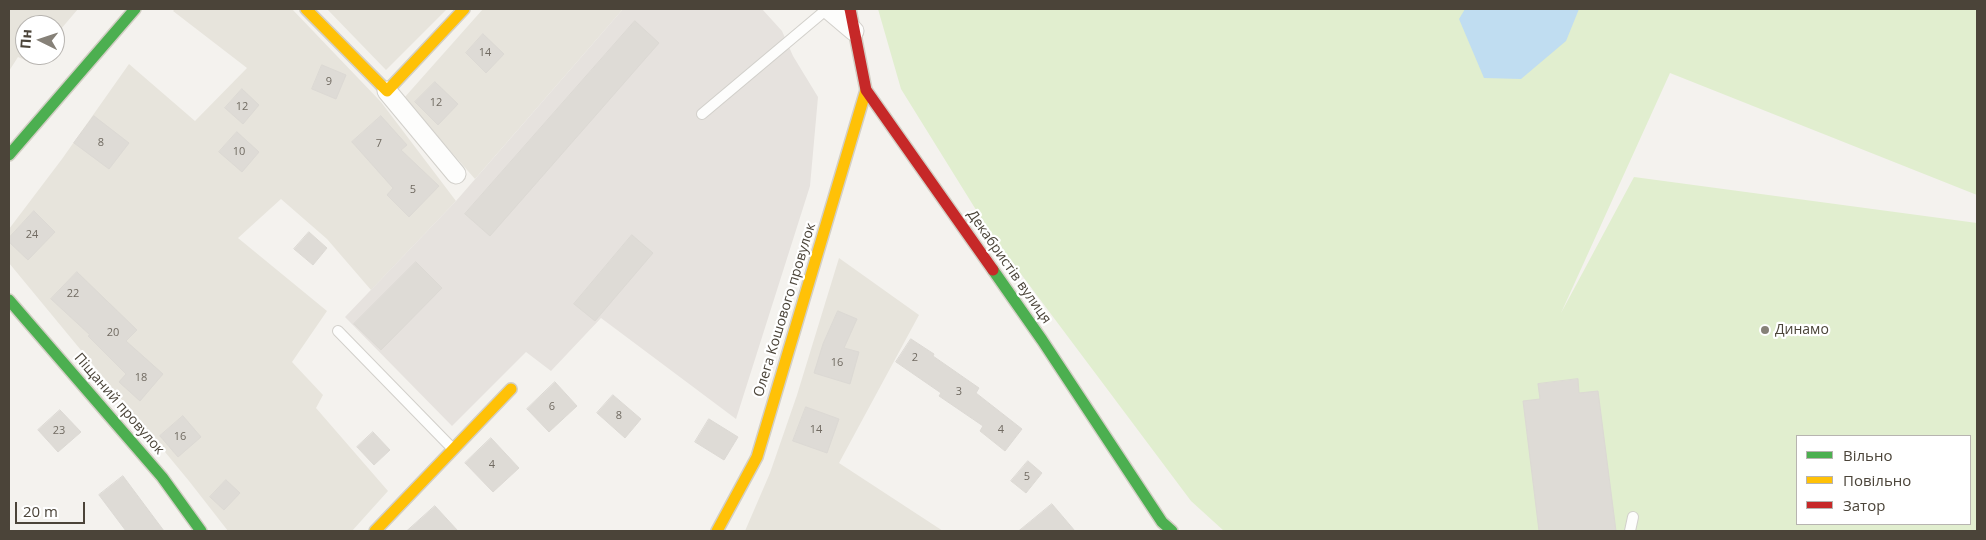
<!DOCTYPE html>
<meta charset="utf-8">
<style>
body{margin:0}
#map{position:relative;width:1986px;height:540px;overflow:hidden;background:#f4f2ee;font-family:"Open Sans",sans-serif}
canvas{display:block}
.frame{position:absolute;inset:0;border:10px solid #4b4439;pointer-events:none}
.legend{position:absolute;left:1796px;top:435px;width:175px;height:90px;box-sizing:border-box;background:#fff;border:1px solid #b7b4b0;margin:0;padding:6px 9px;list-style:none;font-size:15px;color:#4b4439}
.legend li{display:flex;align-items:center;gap:10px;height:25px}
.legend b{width:25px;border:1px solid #b7b4b0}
.north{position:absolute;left:15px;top:15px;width:50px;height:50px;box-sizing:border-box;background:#fff;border:1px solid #b7b4b0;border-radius:50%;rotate:274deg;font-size:14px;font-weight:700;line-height:20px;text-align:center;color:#4b4439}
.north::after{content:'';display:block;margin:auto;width:18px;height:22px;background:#868178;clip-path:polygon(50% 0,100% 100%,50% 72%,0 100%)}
.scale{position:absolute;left:15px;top:502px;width:70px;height:22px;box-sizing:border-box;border:2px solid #4b4439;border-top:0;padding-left:6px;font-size:15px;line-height:18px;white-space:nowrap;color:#4b4439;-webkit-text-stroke:4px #fff;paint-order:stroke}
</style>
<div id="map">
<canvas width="1986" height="540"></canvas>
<div class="frame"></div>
<ul class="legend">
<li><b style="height:6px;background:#4caf50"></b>Вільно</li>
<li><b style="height:6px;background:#ffc107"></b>Повільно</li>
<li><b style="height:6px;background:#c62828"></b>Затор</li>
</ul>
<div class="north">Пн</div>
<div class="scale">20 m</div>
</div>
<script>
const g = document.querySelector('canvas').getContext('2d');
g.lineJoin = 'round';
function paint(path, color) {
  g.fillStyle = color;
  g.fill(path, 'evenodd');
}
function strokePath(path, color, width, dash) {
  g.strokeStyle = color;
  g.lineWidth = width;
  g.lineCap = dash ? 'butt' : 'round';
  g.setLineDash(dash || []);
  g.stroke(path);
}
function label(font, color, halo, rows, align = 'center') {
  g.font = font + ' "Open Sans",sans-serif';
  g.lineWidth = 4.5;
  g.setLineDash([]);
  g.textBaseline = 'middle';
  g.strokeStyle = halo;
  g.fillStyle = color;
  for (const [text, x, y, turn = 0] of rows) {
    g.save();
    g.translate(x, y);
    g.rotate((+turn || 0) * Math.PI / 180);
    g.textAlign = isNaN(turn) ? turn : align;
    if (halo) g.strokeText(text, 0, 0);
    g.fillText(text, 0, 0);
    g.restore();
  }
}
const residential = new Path2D(`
 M9,9H78L55,36V25H25V55H39L32,63L18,57L9,71Z
 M175,9H292L381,102L456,201L371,290L327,239L281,199L238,238L327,311L292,362L323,395L316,408L388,491L352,531H228L189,481L9,263V229L62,159L129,64L195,121L247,68L173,11Z
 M327,9H447L386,70Z
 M483,9H623L475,179L404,98Z
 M839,258L919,315L839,463L943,531H745L770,473L797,395Z`);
const industrial = new Path2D(`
 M623,9H762L782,31L793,56L818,97L810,186L736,419L601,318L551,371L526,352L452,426L345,317L456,201Z`);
const green = new Path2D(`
 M878,9H1977V195L1670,73L1561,313L1634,177L1977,223V531H1224L1191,501L991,234L901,89ZM1797,436H1970V524H1797Z`);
const water = new Path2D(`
 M1465,9H1579L1566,41L1521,79L1484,78L1459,19Z`);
const building = new Path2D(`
 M635,21L659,43L490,236L465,214Z
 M483,34L504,54L486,73L466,53Z
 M322,65L346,75L336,99L312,89Z
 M435,82L458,104L438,125L415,102Z
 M242,89L259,105L243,124L225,108Z
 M94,116L129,143L109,169L74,143Z
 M381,116L407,145L401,150L439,186L409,217L387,195L393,188L352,142Z
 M237,132L259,152L242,172L219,152Z
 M34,211L55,232L28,260L9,242V238Z
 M309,232L327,248L313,265L294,249Z
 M632,235L653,253L595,321L574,304Z
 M416,262L442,288L381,350L354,324Z
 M77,272L137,330L126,341L163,374L140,401L119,382L126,374L88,336L90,335L51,299Z
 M838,311L857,319L844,348L859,352L850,384L814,373L823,344Z
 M911,339L934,354L933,356L979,388L976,393L1022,429L1005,451L980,431L983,426L939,396L941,393L896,362Z
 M1578,379L1579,393L1598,391L1616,531H1539L1523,401L1540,399L1538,384Z
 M555,382L577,406L549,432L527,409Z
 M613,395L641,419L625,438L597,413Z
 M806,407L839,419L827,453L793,441Z
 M60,410L81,432L58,452L38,430Z
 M183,416L201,437L178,457L160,436Z
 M709,419L738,437L724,460L695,442Z
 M373,432L390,450L374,465L357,447Z
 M491,438L519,468L493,492L465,463Z
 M1028,461L1042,473L1026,493L1011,481Z
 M123,476L164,531H126L99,495Z
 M226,480L240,493L224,510L210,497Z
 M1052,504L1075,531H1019Z
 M435,506L458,531H407Z`);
const lane = new Path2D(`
 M702,114L827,9
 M338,331L452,448
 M1630,531L1633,517`);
const street = new Path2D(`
 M828,9L854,31
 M387,91L456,174`);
const fast = new Path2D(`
 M9,155L135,9
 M993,270L1042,340L1162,522L1172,531
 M9,300L162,477L201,531`);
const slow = new Path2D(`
 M306,9L387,91L464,9
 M375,531L511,389
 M717,531L757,457L866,90`);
const jam = new Path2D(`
 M850,9L866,90L993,270`);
const markers = [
 [1765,330,5,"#868178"]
];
const numberNames = [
 ["14",485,53],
 ["9",329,82],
 ["12",436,103],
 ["12",242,107],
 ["8",101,143],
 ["7",379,144],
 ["10",239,152],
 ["5",413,190],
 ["24",32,235],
 ["22",73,294],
 ["20",113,333],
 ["2",915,358],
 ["16",837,363],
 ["18",141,378],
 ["3",959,392],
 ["6",552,407],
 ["8",619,416],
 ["14",816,430],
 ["4",1001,430],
 ["23",59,431],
 ["16",180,437],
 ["4",492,465],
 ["5",1027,477]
];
const streetNames = [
 ["Декабристів вулиця",1009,267,55],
 ["Олега Кошового провулок",785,310,-73],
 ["Піщаний провулок",119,404,49]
];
const poiNames = [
 ["Динамо",1775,330]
];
paint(residential, '#e7e4dc');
paint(industrial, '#e6e2de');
paint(green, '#e1eecf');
paint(water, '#c0ddf1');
paint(building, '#dedbd6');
strokePath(building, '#dcd9d4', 1);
strokePath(lane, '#d2d0cb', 12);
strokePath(street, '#d2d0cb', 21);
strokePath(fast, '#d3cfc5', 14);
strokePath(slow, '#d3cfc5', 14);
strokePath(jam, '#d3cfc5', 14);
strokePath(lane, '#fdfdfc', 10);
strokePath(street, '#fdfdfc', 19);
strokePath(fast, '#4caf50', 11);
strokePath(slow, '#ffc107', 11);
strokePath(jam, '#c62828', 11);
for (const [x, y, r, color] of markers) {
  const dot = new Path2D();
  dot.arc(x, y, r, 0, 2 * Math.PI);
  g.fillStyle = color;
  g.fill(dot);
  strokePath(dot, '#fff', 2);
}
label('11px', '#706a61', null, numberNames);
label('14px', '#4b4439', '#fff', streetNames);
label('14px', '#4b4439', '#fff', poiNames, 'left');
</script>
